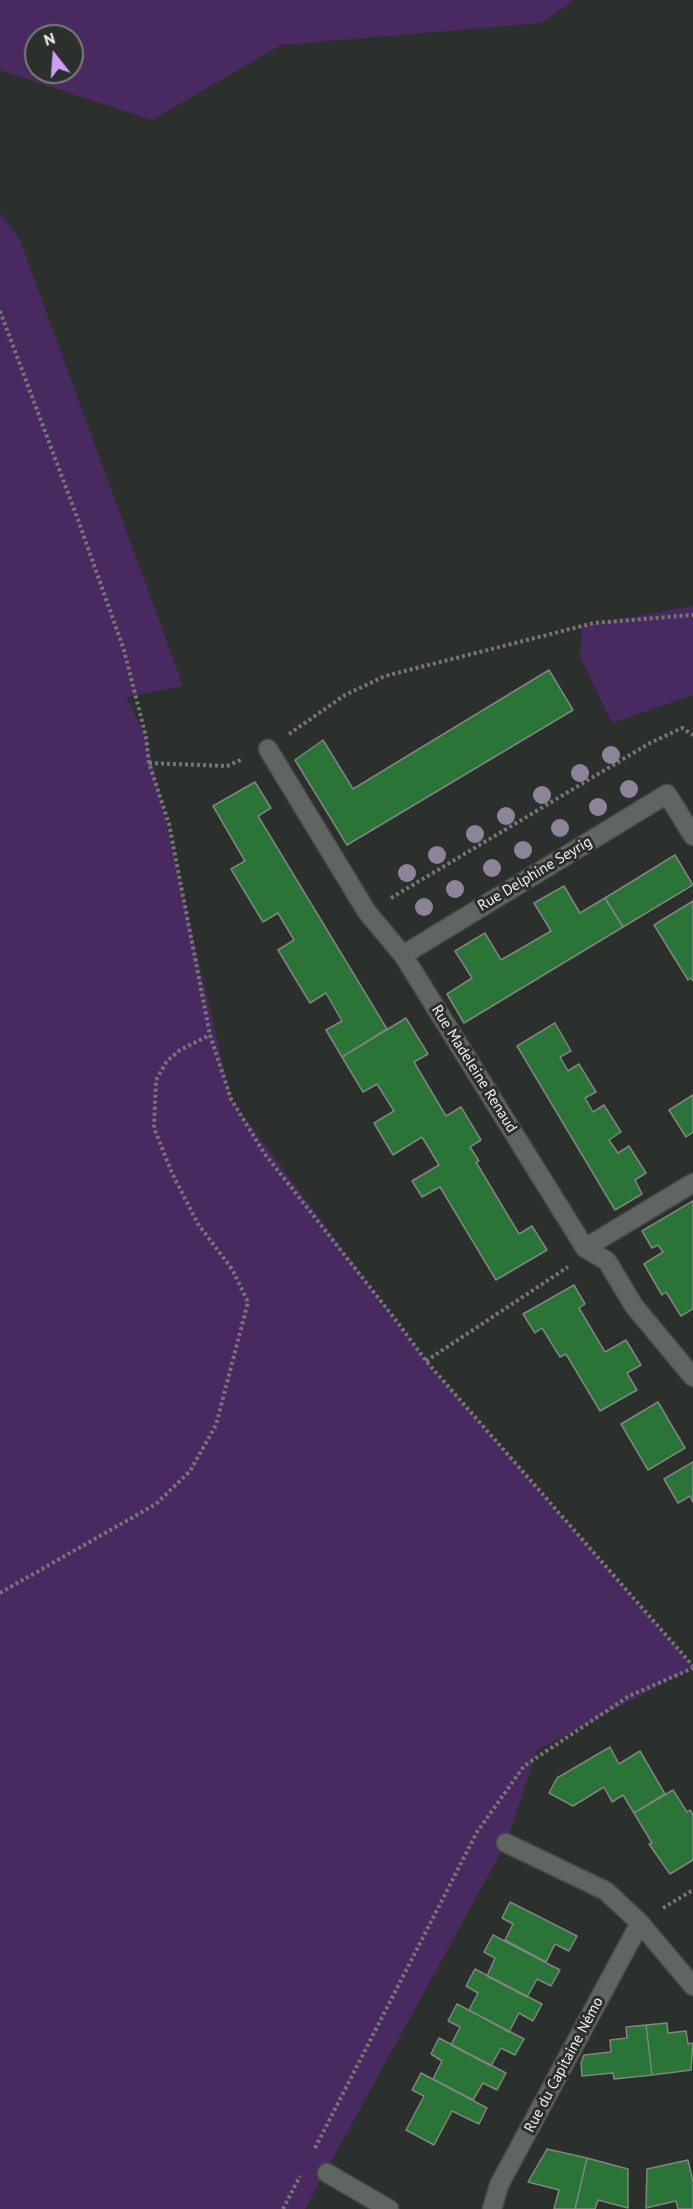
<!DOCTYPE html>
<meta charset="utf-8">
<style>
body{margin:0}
#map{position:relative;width:693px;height:2209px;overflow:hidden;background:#2c302c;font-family:"PT Sans",sans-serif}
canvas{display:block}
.north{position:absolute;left:24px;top:24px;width:60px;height:60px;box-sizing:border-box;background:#2c302c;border:2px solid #7a7d7a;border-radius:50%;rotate:343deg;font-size:16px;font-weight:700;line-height:24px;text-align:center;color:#eef0ee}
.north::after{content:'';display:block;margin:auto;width:21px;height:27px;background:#d09dfe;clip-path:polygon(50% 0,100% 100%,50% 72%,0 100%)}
</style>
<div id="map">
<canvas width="693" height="2209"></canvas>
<div class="north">N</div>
</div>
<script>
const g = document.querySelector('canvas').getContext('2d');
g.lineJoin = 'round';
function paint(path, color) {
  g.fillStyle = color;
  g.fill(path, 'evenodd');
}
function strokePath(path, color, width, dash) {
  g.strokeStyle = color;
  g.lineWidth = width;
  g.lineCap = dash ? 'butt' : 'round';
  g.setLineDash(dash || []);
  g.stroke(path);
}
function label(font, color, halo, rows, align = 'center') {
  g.font = font + ' "PT Sans",sans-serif';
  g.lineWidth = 6;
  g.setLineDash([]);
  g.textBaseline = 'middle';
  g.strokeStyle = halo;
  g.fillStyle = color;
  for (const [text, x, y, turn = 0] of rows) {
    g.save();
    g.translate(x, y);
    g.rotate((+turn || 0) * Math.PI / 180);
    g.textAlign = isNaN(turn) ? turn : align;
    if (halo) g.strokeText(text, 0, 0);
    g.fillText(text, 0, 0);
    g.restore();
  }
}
const green = new Path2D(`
 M0,0H574L542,23L281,45L152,120L0,70ZM36,36H72V72H36Z
 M0,213L20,240L183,686L126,697L146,737L231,1099L426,1361L693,1666V1668L537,1750L506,1843L305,2209H0Z
 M693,606V695L612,723L580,657L582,626Z`);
const building = new Path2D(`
 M549,670L573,710L347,845L295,760L323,740L353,789Z
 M255,782L271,808L258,816L387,1029L342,1057L326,1030L342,1021L326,993L310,1003L278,950L294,940L278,913L263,922L231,869L245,861L213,806Z
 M675,855L693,885L623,927L605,898Z
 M564,886L580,913L605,898L623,927L464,1023L447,994L472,978L455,951L485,933L501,960L551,931L534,903Z
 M693,901V981L691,978L688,980L654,925Z
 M406,1018L428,1054L414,1062L446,1116L461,1107L481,1140L470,1147L479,1161L476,1162L519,1234L532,1226L547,1250L496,1280L440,1187L422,1197L412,1181L439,1165L422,1137L393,1155L374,1123L394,1111L377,1084L363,1092L342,1057Z
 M555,1023L571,1051L560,1057L568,1071L579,1064L596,1092L585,1098L593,1112L604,1105L621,1132L609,1140L618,1153L629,1146L646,1173L635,1180L642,1194L615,1210L517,1046Z
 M693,1095V1132L686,1137L669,1110Z
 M693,1201V1309L681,1316L666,1292L662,1295L644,1264L663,1252L658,1245L652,1248L642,1231Z
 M574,1285L585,1304L579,1308L605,1352L626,1340L641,1365L627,1373L637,1390L600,1411L566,1354L560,1357L542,1328L535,1333L523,1314Z
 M658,1402L685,1448L648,1470L621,1424Z
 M693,1462V1502L690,1496L678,1503L664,1479Z
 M610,1747L619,1764L640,1751L665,1794L634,1813L623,1795L612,1802L604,1787L573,1806L549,1793L557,1778Z
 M673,1790L687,1812L690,1810L693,1815V1860L670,1874L649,1844L652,1843L634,1813Z
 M510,1902L577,1936L569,1951L555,1944L546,1962L505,1940L513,1924L502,1918Z
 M493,1935L560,1970L551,1986L537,1979L527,1997L487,1976L495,1958L484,1952Z
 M475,1969L542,2004L533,2021L519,2013L509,2032L469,2010L478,1993L466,1986Z
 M457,2004L524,2039L515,2055L501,2048L491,2066L451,2045L460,2027L448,2021Z
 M667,2023L668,2033L686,2031L688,2044L693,2043L691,2070L652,2075L646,2025Z
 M646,2025L652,2075L614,2079L613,2073L582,2076L581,2063L584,2055L611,2052L610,2040L627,2038L626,2027Z
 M439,2038L506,2073L497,2090L483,2083L473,2100L433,2079L442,2061L431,2054Z
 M421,2073L487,2108L479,2124L452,2111L434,2145L406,2130L424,2096L412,2090Z
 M547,2149L587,2158L575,2209H554L559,2190L528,2182Z
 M587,2158L628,2169V2208L598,2200L595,2209H575Z
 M688,2160L693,2182V2209H678L676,2201L646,2208L647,2169Z`);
const path = new Path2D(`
 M0,311L77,517L124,650L146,737L149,763L169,824L210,1035L231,1099L264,1153L395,1319L426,1361L693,1666
 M289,734L345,695L385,676L594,623L693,615
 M149,763L227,766L243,759
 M391,898L650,743L682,728L693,735
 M426,1361L568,1267
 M0,1593L156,1504L190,1471L216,1425L248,1302L232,1269L198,1224L172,1173L154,1128L156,1080L167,1061L180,1050L210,1035
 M663,1908L693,1890
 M315,2148L477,1832L524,1766L629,1696L693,1668
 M283,2209L300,2176`);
const street = new Path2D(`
 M268,749L367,912L403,955L585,1248L607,1261L634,1306L693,1377
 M403,955L667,794L693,836
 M585,1248L693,1183
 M506,1843L606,1891L640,1923L693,1986
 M327,2173L389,2209
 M492,2209L499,2185L640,1923`);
const trees = [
 [611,755],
 [580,773],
 [629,789],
 [542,795],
 [598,807],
 [506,816],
 [560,828],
 [475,834],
 [523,850],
 [437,855],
 [492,868],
 [407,873],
 [455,889],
 [424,907]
];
const streetNames = [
 ["Rue Delphine Seyrig",535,874,-31],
 ["Rue Madeleine Renaud",474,1069,58],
 ["Rue du Capitaine Némo",564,2065,-62]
];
paint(green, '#482a61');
paint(building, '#2a7438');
strokePath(building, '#818581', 1.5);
strokePath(street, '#484c49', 21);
strokePath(path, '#737673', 4, [3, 3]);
strokePath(street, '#616561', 18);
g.fillStyle = '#8d8498';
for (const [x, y] of trees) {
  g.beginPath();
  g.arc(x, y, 9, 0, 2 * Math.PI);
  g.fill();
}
label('15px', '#eef0ee', '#2c302c', streetNames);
</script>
